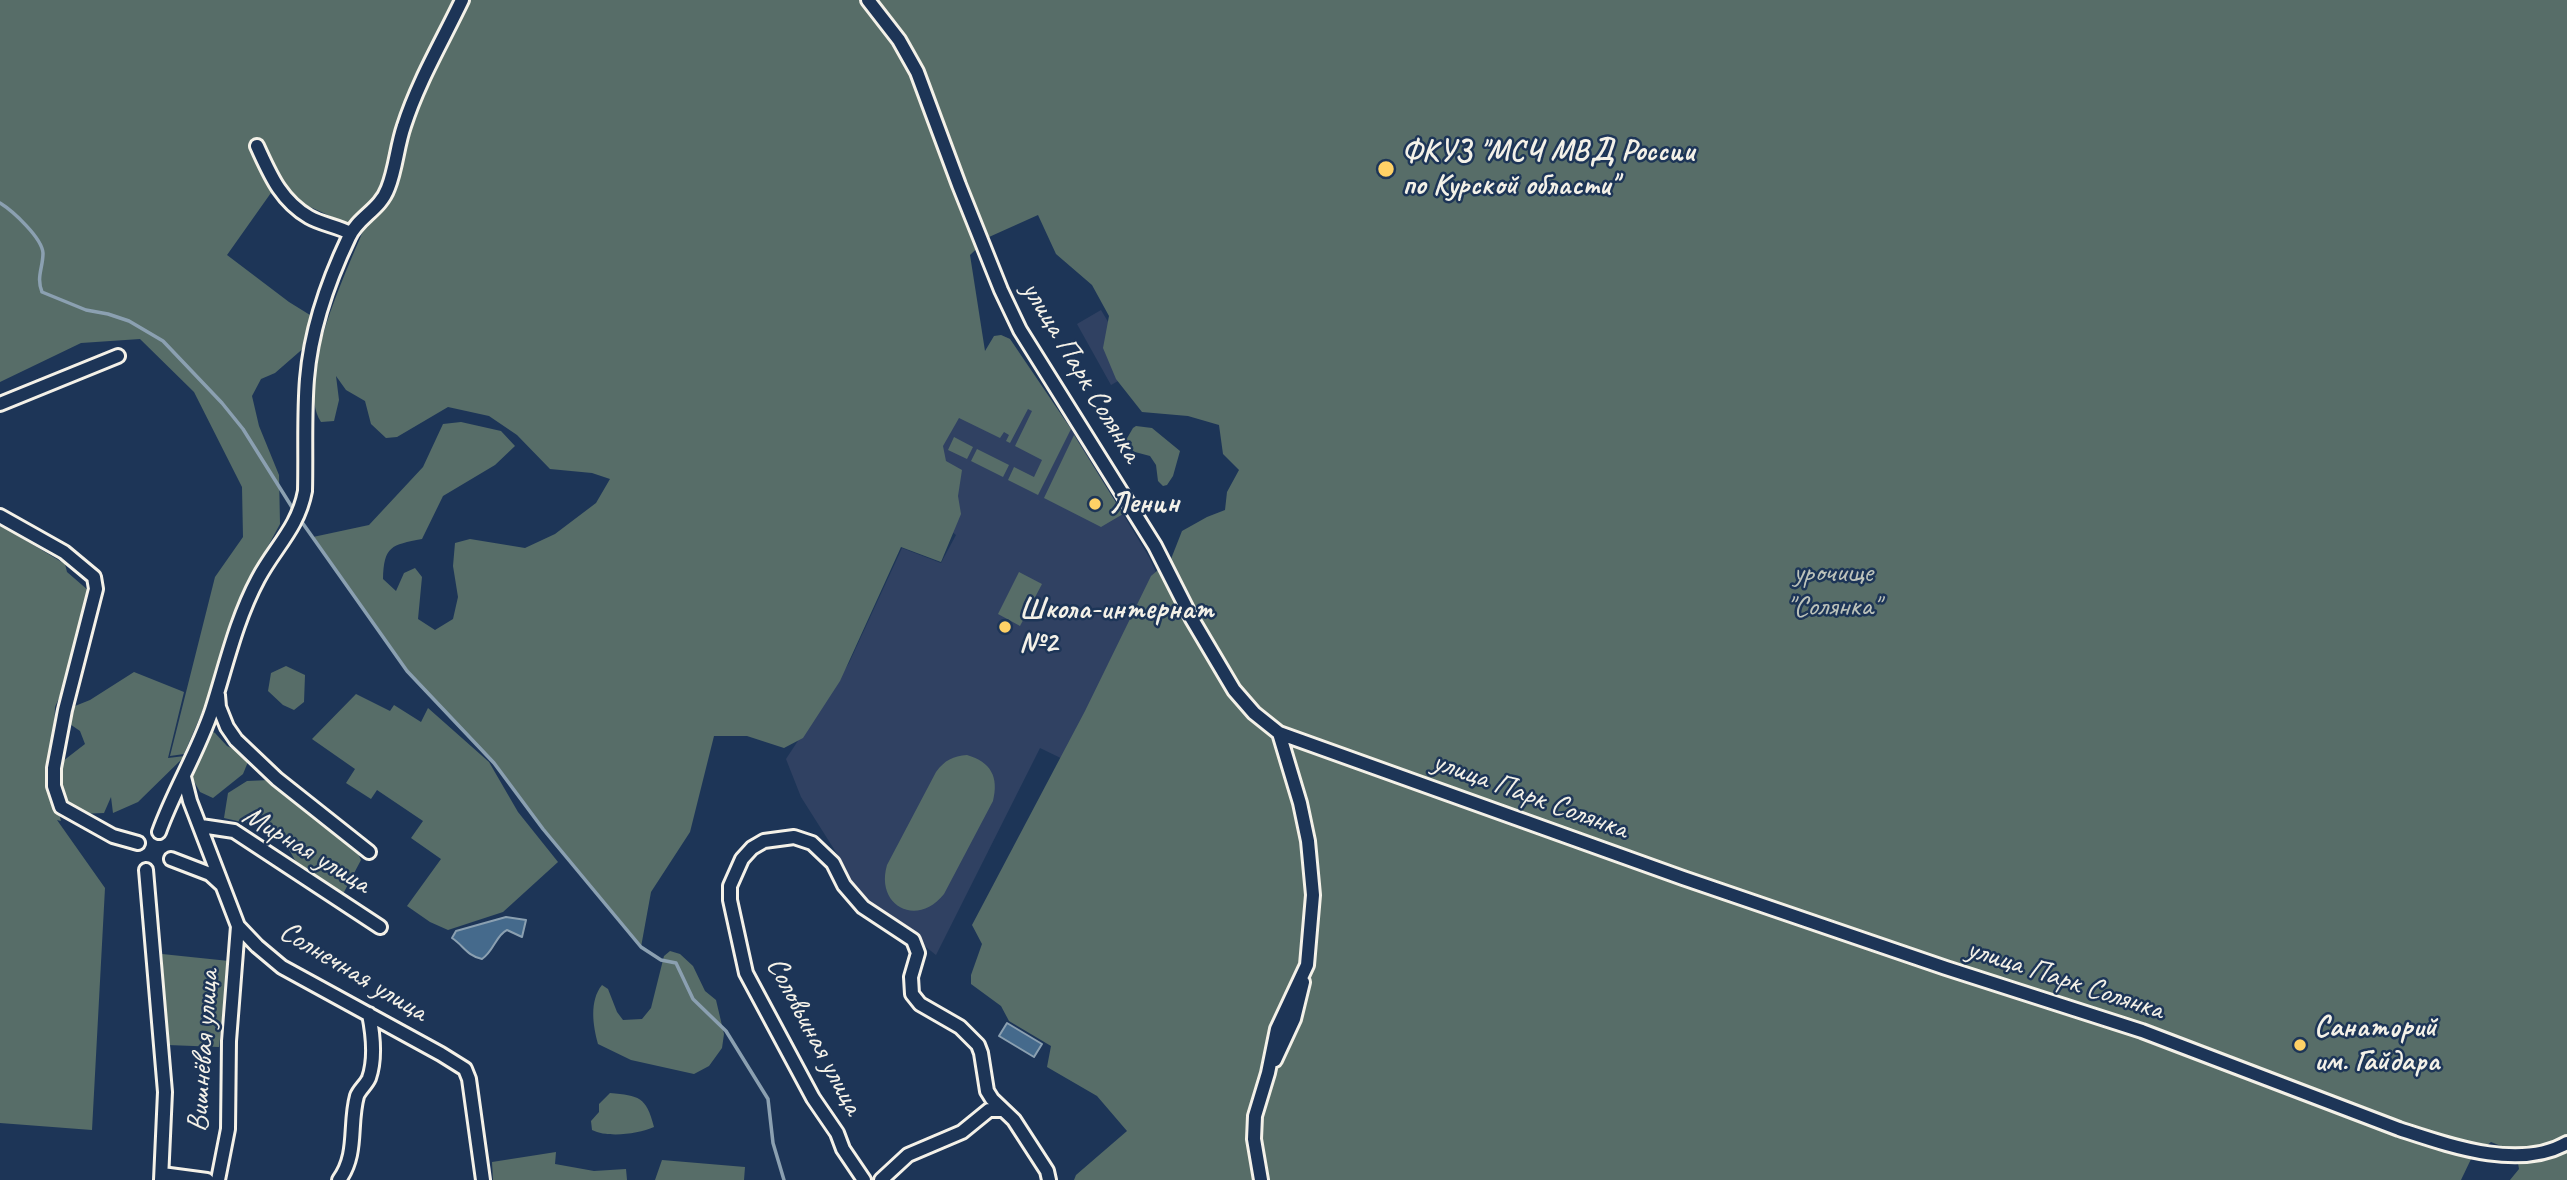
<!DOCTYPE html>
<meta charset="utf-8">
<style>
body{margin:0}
canvas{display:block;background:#1d3557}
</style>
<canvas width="2567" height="1180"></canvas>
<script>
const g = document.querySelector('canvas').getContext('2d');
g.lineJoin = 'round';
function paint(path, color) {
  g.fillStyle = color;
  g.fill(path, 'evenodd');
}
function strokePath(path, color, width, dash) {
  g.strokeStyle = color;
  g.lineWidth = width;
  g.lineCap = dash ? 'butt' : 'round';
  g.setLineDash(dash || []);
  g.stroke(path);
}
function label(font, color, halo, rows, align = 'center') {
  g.font = font + ' Caveat,sans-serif';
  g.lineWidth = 5;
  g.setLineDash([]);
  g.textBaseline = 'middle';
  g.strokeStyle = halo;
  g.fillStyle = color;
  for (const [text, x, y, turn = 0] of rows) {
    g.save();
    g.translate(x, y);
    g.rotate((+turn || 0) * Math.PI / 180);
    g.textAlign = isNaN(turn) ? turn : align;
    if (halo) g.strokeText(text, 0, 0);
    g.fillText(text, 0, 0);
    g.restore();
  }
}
const built = new Path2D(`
 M1101,310L1126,352L1132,373L1111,385L1077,324Z
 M1001,335L1010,339L1073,432L1149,557L1164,590L1069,762L1040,748L936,955L852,888L846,868L801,797L786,759L849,663L902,548L941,563L956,535L917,504L912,493Z`);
const green = new Path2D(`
 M0,0H2567V1180H2510L2519,1169L2516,1152L2491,1142L2472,1157L2461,1180H1074L1076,1175L1127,1131L1097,1096L1047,1067L1051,1046L1009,1021L1001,1006L971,984V975L982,944L972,925L1085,711L1151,576L1171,559L1182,531L1207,517L1225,510L1227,492L1239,470L1223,454L1219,425L1188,416L1142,412L1116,379L1103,348L1109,316L1092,285L1056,254L1038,215L989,237L970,255L985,351L994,336L1001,335L1010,339L1071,429L1038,495L1008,480L1014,467L1034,477L1042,460L1015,446L1032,411L1028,409L1010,443L1006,441L1009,435L1004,432L1000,438L959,418L943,446L946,461L962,470L958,496L961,514L941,562L901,547L840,681L803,738L784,748L747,736H714L690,832L651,892L641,947L543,829L494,763L407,671L313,537L369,525L423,467L443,424L461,422L501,431L515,446L495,465L443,496L422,539C391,545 384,546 383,579L396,591L404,573L415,568L422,577L418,619L435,630L453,619L458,597L453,566L455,543L470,539L525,548L555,534L596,503L610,479L592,473L550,469L517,435L489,416L448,407L397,437L386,438L371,424L365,401L346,390L336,376L339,400L334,421L321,422C295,379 345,275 363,231L273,190L227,255L289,302L310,315L306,346L275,373L261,379L252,396L259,426L279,475L280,524L241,596L212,689L184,754L170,756L215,577L243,537L242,487L194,392L140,339L81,343L0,382Z
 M1136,426L1152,428L1180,451L1173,476L1167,485L1163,486L1158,481L1156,465L1150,456L1135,452L1129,448L1126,440L1133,428Z
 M1074,435L1123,514L1101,527L1044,498Z
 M954,437L973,447L967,459L948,450Z
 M977,449L1009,465L1003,477L971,461Z
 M0,525L65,564L67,572L89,591L80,650L55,707L52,786L61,821L57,820L105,888L92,1130L0,1123Z
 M1019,572L1042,584L1020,626L998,614Z
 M286,666L305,675L304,702L294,710L283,705L268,691L271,673Z
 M134,672L184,692L168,758L185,756L138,802L113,813L111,797L104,813L78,814L67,810L54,768L85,744L80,731L64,720L65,710L90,700Z
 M356,694L390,711L394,705L421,722L428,708L489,762L518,812L558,862L503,912L448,930L430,922L407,906L441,859L411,838L423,821L377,790L371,799L346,783L355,769L312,739Z
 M208,729L215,733L227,746L250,757L243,774L213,798L200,792L191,776Z
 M967,755C991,762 999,777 993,801L944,894C917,928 875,906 887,865L936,772C945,760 953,756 967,755Z
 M270,780L353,843L361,860L343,894L296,862L286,844L255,825L224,818L228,793L247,781Z
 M670,951L680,954L693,966L705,991L716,1000L724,1034L722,1048L709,1066L694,1074L631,1060L598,1044C593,1026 589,1001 602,985L608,989L617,1012L623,1020L642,1019L651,1008L664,956Z
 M162,954L229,961L219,1047L168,1045Z
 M610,1093C639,1096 646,1096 654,1127C638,1134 608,1138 592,1130L591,1121L599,1112V1104Z
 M556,1152L555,1164L594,1171L626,1169L627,1180H493L492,1162Z
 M662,1160L745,1167L744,1180H655Z`);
const water = new Path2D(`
 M506,917L526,920L522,937L507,930C496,935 494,951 482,959C467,956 463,945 452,938L456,931Z
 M1007,1023L1042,1044L1034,1057L999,1036Z`);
const stream = new Path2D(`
 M0,203C13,211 42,238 43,253C43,268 36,277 42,292L86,310L108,314L129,321L163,341L222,403L243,429L295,512
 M299,518L407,671L494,763L543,829L641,947L661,960L676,963L693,999L726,1031L768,1099L773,1143L784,1180`);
const minor = new Path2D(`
 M868,0L899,40L917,72L959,185L1001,290L1020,330L1155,546L1192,619L1234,690L1254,713L1279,733L1683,878L1946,968L2142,1031L2399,1129C2448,1145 2519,1171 2567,1143
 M257,146C270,174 280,200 309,217C321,224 337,226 350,233
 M0,404L118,356
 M0,516L64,552L94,577L96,589L65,710L54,768V786L61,807L113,836L138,843
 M218,695L219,707L227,727L236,740L277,779L369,852
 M184,777L190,801L238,926L257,946L282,967L441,1054L465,1069L469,1079L483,1180
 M201,826L234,831L380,927
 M159,832C174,790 198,752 212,710C226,666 236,620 258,579C275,547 298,528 305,491C306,453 304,416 307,379C311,329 328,281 349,237C358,217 380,210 388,188C396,168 397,146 404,126C418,82 442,42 462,0
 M171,859L210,874L222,885
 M146,870L165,1092L161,1180
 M1275,1060L1294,1019L1303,982
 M162,1174L207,1180
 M218,1180L228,1129L229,1041L238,926
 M339,1180C358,1154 349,1125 357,1096C359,1090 366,1085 369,1078C376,1058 373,1034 369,1014
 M864,1180L843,1149L837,1133L813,1098L746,973L730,900V886L742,859L752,848L764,841L794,837L812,843L833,863L844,885L863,907L913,940L918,953L911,977L912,994L920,1004L960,1027L978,1045L981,1053L987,1091L992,1099L1014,1120L1047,1171L1049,1180
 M881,1180L908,1155L962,1132L989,1110H1003
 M1261,1180L1254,1139L1255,1116L1268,1073L1277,1029L1307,965L1313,895L1308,841L1300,803L1279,733`);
const markers = [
 [1386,169,9,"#ffd166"],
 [1095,504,7,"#ffd166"],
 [1005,627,7,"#ffd166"],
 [2300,1045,7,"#ffd166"]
];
const poiNames = [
 ["ФКУЗ \"МСЧ МВД России",1402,152],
 ["по Курской области\"",1402,186],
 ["Ленин",1109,504],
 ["Школа-интернат",1019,610],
 ["№2",1019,644],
 ["Санаторий",2314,1028],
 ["им. Гайдара",2314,1062]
];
const streetNames = [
 ["улица Парк Солянка",1081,372,59],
 ["улица Парк Солянка",1530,796,20],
 ["Мирная улица",306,850,31],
 ["Солнечная улица",353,972,31],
 ["улица Парк Солянка",2065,980,18],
 ["Соловьиная улица",814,1036,62],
 ["Вишнёвая улица",204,1051,-86]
];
const parkNames = [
 ["урочище",1833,573],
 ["\"Солянка\"",1833,607]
];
paint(built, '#304162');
paint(green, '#576d68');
paint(water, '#456a8c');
strokePath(water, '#8ba0b1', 2);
strokePath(stream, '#8ba0b1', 3.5);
strokePath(minor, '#f4f1e8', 18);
strokePath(minor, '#1d3557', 12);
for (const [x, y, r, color] of markers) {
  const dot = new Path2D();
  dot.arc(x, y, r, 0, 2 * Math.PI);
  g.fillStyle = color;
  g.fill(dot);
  strokePath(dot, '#1d3557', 2.5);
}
label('bold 30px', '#f4f1e8', '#1d3557', poiNames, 'left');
label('30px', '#f4f1e8', '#1d3557', streetNames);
label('30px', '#bdc3bb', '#1d3557', parkNames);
</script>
